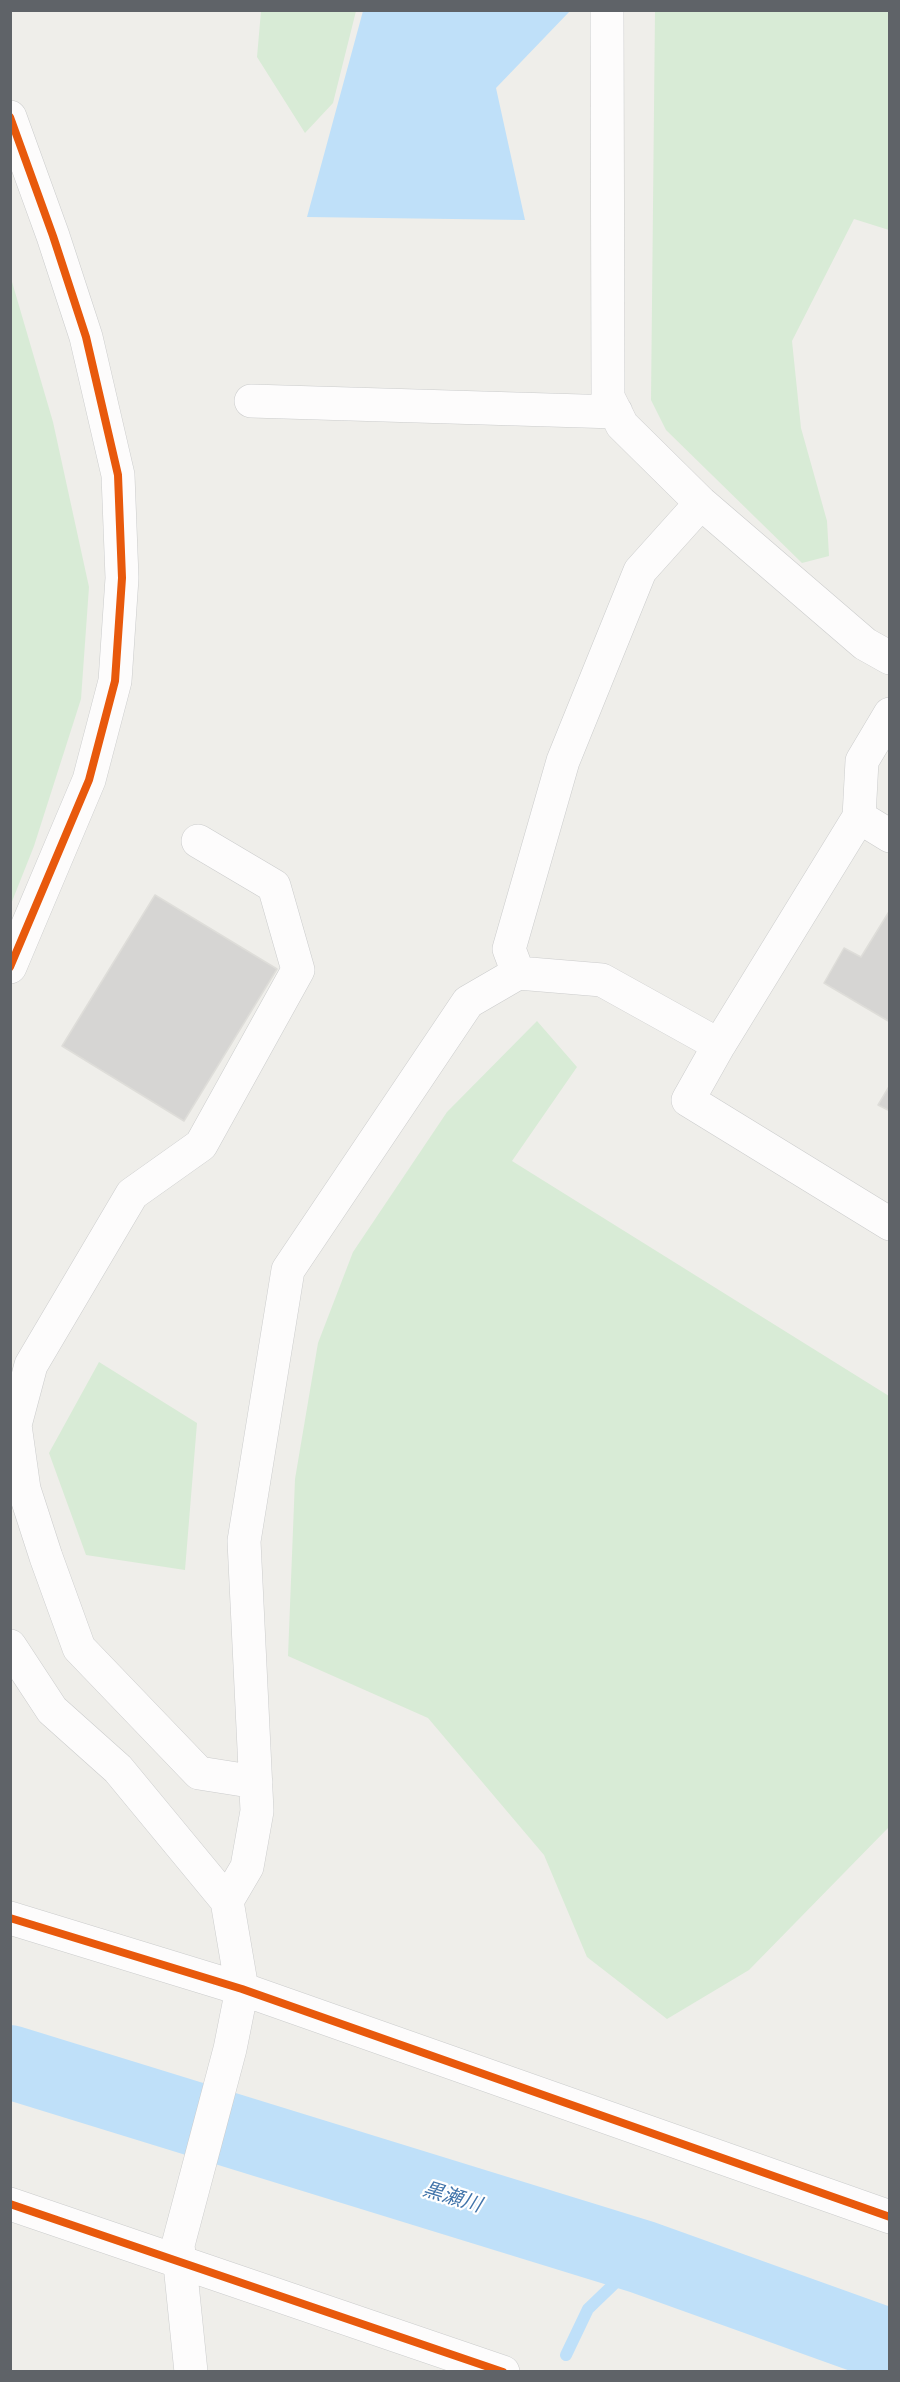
<!DOCTYPE html>
<meta charset="utf-8">
<style>
body{margin:0}
#map{position:relative;width:900px;height:2382px;overflow:hidden;background:#efeeea;font-family:"Space Grotesk",sans-serif}
canvas{display:block}
.frame{position:absolute;inset:0;border:12px solid #5f6368;pointer-events:none}
</style>
<div id="map">
<canvas width="900" height="2382"></canvas>
<div class="frame"></div>
</div>
<script>
const g = document.querySelector('canvas').getContext('2d');
g.lineJoin = 'round';
function paint(path, color) {
  g.fillStyle = color;
  g.fill(path, 'evenodd');
}
function strokePath(path, color, width, dash) {
  g.strokeStyle = color;
  g.lineWidth = width;
  g.lineCap = dash ? 'butt' : 'round';
  g.setLineDash(dash || []);
  g.stroke(path);
}
function label(font, color, halo, rows, align = 'center') {
  g.font = font + ' "Space Grotesk","Noto Sans JP",sans-serif';
  g.lineWidth = 4.5;
  g.setLineDash([]);
  g.textBaseline = 'middle';
  g.strokeStyle = halo;
  g.fillStyle = color;
  for (const [text, x, y, turn = 0] of rows) {
    g.save();
    g.translate(x, y);
    g.rotate((+turn || 0) * Math.PI / 180);
    g.textAlign = isNaN(turn) ? turn : align;
    if (halo) g.strokeText(text, 0, 0);
    g.fillText(text, 0, 0);
    g.restore();
  }
}
const green = new Path2D(`
 M261,11H356L333,103L305,133L257,57Z
 M655,11H889V230L854,219L792,341L801,428L827,521L829,556L802,563L666,430L651,400Z
 M10,275L53,422L89,587L81,699L34,846L11,904Z
 M537,1021L577,1067L512,1161L889,1396V1827L749,1970L667,2019L587,1957L544,1855L428,1718L288,1656L295,1479L318,1343L353,1252L447,1112Z
 M99,1362L197,1423L185,1570L86,1555L49,1453Z`);
const water = new Path2D(`
 M363,11H570L496,88L525,220L307,217Z`);
const stream = new Path2D(`
 M566,2355L588,2309L642,2257`);
const river = new Path2D(`
 M10,2062L642,2257L890,2346`);
const building = new Path2D(`
 M155,895L277,969L184,1121L62,1046Z
 M890,910V1022L824,983L844,948L861,957Z
 M890,1085V1111L878,1105Z`);
const minor = new Path2D(`
 M607,10L608,397L622,425L701,503L865,644L890,658
 M10,117L53,236L86,337L118,475L122,578L115,681L89,780L10,967
 M251,401L616,412
 M859,817L862,761L890,714
 M890,836L859,817L719,1045L688,1100L890,1224
 M198,841L274,886L298,970L201,1145L132,1194L31,1365L15,1425L24,1489L46,1557L79,1648L199,1773L256,1782
 M518,973L509,949L563,761L640,571L701,503
 M10,1646L52,1710L118,1769L227,1901L242,1989L230,2049L178,2245L191,2372
 M227,1901L247,1867L257,1811L244,1541L288,1270L468,1002L518,973L602,980L719,1045
 M10,1918L242,1989L890,2217
 M10,2204L503,2372`);
const cycleway = new Path2D(`
 M10,117L53,236L86,337L118,475L122,578L115,681L89,780L10,967
 M10,1918L242,1989L890,2217
 M10,2204L503,2372`);
const waterNames = [
 ["黒瀬川",452,2198,17]
];
paint(green, '#d8ebd6');
paint(water, '#bfe0f9');
strokePath(stream, '#bfe0f9', 12);
strokePath(river, '#bfe0f9', 74);
paint(building, '#d6d5d3');
strokePath(building, '#deddd9', 1.5);
strokePath(minor, '#cbcccc', 34);
strokePath(minor, '#fdfcfc', 33);
strokePath(cycleway, '#e8590c', 8);
label('italic 20px', '#4174aa', '#fff', waterNames);
</script>
